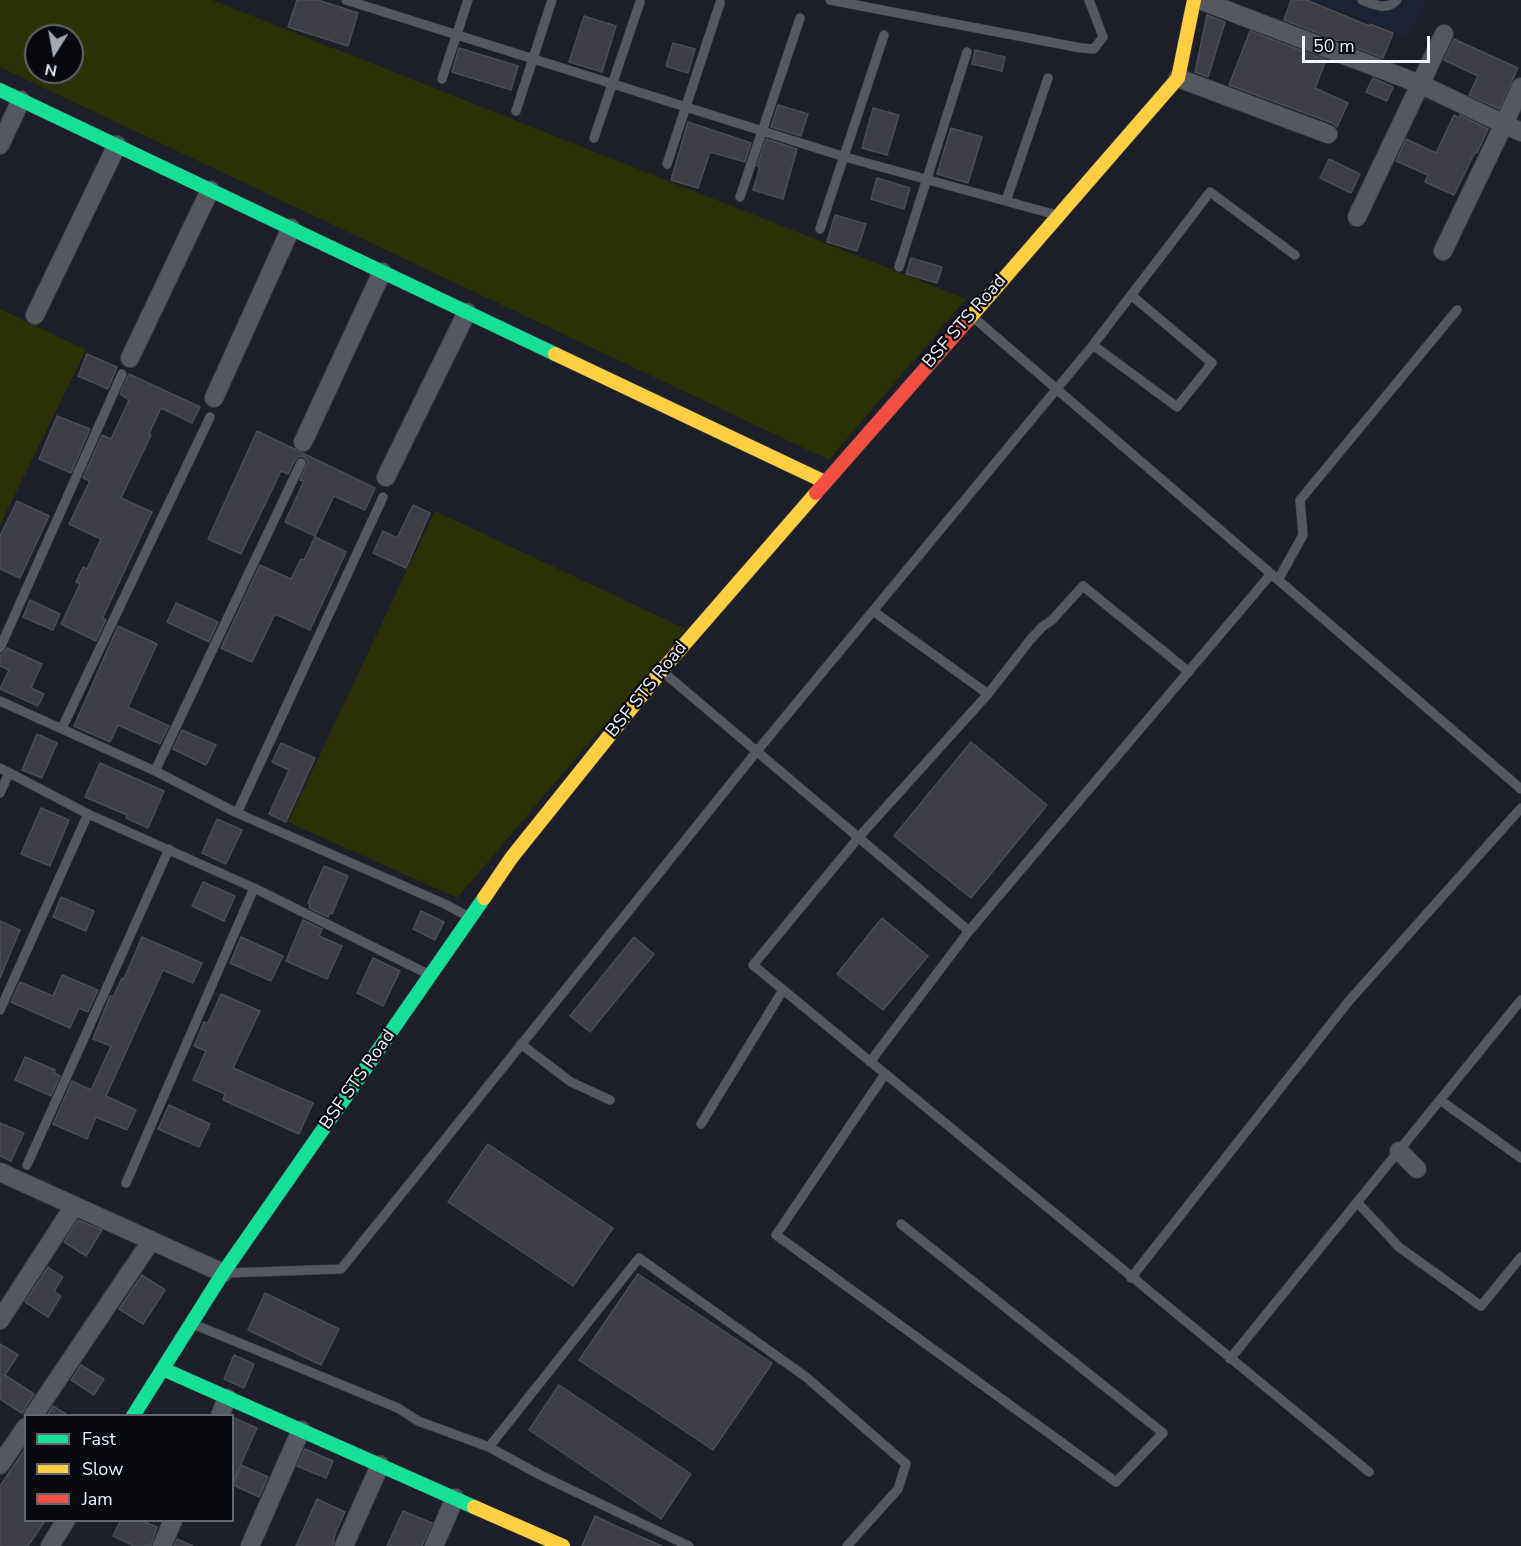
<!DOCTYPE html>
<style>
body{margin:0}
#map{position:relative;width:1521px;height:1546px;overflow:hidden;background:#1c1f27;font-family:"Nunito Sans",sans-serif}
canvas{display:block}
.legend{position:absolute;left:24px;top:1414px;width:210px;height:108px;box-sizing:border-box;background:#06080e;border:2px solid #64666e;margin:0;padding:8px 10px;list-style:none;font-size:18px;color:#f1f4fd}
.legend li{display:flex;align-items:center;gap:12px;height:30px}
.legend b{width:30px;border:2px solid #64666e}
.north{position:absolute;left:24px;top:24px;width:60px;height:60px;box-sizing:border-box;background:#06080e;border:2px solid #64666e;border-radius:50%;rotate:191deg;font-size:16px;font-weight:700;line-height:24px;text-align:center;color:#f1f4fd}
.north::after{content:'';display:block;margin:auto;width:21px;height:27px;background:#a6a9b2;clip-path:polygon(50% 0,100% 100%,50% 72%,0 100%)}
.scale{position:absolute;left:1302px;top:36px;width:128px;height:27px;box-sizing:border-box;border:3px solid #f1f4fd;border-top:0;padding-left:8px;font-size:18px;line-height:21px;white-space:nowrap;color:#f1f4fd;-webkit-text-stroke:4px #06080e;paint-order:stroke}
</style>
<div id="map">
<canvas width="1521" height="1546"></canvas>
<ul class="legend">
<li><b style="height:8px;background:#16e098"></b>Fast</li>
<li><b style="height:8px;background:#ffcf43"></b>Slow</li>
<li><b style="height:8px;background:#f24e42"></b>Jam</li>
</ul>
<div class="north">N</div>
<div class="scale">50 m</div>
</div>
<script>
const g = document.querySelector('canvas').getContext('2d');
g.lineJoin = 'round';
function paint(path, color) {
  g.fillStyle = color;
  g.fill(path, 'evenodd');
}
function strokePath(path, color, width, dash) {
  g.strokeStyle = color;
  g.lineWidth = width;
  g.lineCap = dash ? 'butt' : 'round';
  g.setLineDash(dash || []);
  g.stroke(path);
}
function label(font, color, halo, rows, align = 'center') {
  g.font = font + ' "Nunito Sans",sans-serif';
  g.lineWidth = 4.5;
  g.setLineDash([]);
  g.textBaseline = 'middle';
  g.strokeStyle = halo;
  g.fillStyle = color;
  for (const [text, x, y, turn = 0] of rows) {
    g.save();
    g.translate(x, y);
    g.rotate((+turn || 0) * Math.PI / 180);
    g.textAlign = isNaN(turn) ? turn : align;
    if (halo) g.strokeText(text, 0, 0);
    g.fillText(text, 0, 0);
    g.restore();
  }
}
const built = new Path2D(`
 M1313,0H1425L1408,36Z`);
const green = new Path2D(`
 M0,0H212L966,299L829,460L0,67ZM36,36H72V72H36Z
 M0,309L86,350L0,525Z
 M435,511L686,629L457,898L288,822Z`);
const building = new Path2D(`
 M297,0H318L358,13L348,46L288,27Z
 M1291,0H1307L1369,26L1370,24L1393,33L1383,58L1284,20Z
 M1207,15L1225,22L1208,77L1195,72Z
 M584,16L616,26L602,72L569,62Z
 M1250,31L1326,60L1315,88L1348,103L1337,127L1332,123L1229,85Z
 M1454,39L1518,68L1499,109L1469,95L1478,76L1444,60Z
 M673,43L695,49L688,73L666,66Z
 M459,48L518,66L511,90L452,72Z
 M975,50L1005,57L1002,71L972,64Z
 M1373,78L1393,87L1387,101L1366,92Z
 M778,105L808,114L801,136L771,127Z
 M873,108L899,115L887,155L862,148Z
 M1454,115L1459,118L1460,115L1488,129L1477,153L1475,152L1454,195L1425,182L1428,175L1396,161L1406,139L1436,153Z
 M688,122L751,143L745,162L710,152L698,188L671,180Z
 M951,128L982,137L968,183L937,174Z
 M766,139L797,149L783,199L753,190L760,167L757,166Z
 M1329,159L1360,174L1351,193L1320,178Z
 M877,178L910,188L904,209L871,199Z
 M835,215L866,224L857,251L827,242Z
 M911,258L942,267L937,283L906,274Z
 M87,354L117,367L108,389L78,376Z
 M129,374L200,407L192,423L161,408L149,434L151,435L121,498L152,512L103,617V618L106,620L96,641L61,624L80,584L76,582L83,567L87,569L101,539L69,524L90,481L83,478L102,435L111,439L129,400L120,394Z
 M57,416L90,429L71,473L39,459Z
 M257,431L375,488L365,510L334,496L315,536L285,522L304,481L300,480L308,462L304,457L300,456L295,460L288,474L281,471L241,554L208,539Z
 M17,501L49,516L20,578L0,569V536Z
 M413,505L430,513L406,568L373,553L383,531L397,538Z
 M315,537L346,552L310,630L275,614L252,662L221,648L260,565L291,579L301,559L304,560Z
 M30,600L60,614L53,630L23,617Z
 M176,603L218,622L209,642L167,622Z
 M118,626L157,644L128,707L169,726L160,744L118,725L110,742L74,726Z
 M7,648L42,664L31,688L44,694L38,706L0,689L9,670L0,666V655L4,653Z
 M182,730L216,745L206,765L173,749Z
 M37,734L57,743L42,778L22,770Z
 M971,742L1047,805L971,898L894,836Z
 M281,743L315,758L286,822L269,814L289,770L272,762Z
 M100,763L164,791L148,828L126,818L127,815L85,797Z
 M41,808L69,820L50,866L21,854Z
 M217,819L242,830L226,864L202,853Z
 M324,866L348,876L332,914L329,913L328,917L309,908L310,904L308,903Z
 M203,882L235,896L224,921L192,906Z
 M61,897L94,911L86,931L53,917Z
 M421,911L444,922L435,940L413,929Z
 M882,918L928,956L883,1010L837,974Z
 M303,920L322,929L319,936L342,946L327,979L286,961Z
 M0,921L20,930L0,978Z
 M142,937L202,963L193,983L163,970L106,1096L136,1110L127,1130L96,1117L87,1139L53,1124L72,1081L91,1090L111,1046L93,1039L110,996L113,997L122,978L124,979Z
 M241,937L283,956L271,981L230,963Z
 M634,937L654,954L590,1032L570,1016Z
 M373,958L400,971L383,1006L357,993Z
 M62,975L98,990L88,1012L79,1008L70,1028L11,1002L20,982L53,996Z
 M221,994L260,1011L233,1068L313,1103L299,1134L223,1100L225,1094L193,1080L206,1051L194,1046L204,1022L208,1023Z
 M25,1057L55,1070L54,1073L60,1076L51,1096L15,1080Z
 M169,1105L210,1124L199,1147L158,1129Z
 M0,1123L24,1133L11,1161L0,1156Z
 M488,1144L613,1228L573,1286L448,1202Z
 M78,1220L102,1230L86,1256L64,1242Z
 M48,1267L63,1277L54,1291L61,1296L48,1317L25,1302Z
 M638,1274L772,1363L713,1450L579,1360Z
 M142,1275L165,1290L143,1324L119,1309Z
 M265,1293L339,1329L321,1365L248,1330Z
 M0,1344L18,1355L5,1375L34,1394L22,1413L0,1399Z
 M234,1355L254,1364L244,1388L224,1379Z
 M81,1365L104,1379L94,1395L71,1380Z
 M559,1385L691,1474L661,1519L529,1430Z
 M53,1406L69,1416H47Z
 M232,1417L257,1428L232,1484Z
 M26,1448V1521H45L28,1546H0V1486Z
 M305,1449L333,1461L326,1478L297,1466Z
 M241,1465L268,1477L259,1497L233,1485Z
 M317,1499L345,1512L335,1534L333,1546H296Z
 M403,1511L432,1523L422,1546H387Z
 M595,1516L616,1526L662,1546H582Z
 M120,1521H142L157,1527L151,1546H134L113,1536Z
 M177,1539L193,1546H174Z`);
const lane = new Path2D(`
 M346,0L845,157L1053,214
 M830,0L1081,48L1094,49L1103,37L1089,0
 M1362,0C1375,5 1386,11 1397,0
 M442,79L468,0
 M516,111L552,0
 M594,138L640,2
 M667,164L720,3
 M740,197L800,18
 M1006,201L1048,78
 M820,229L884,35
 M899,267L967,52
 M973,317L1521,789
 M1093,345L1177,407L1212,363L1131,295
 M1278,580L1303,535L1300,500L1457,310
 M873,611L988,694
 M0,648L122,374
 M663,672L969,931
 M1189,672L1083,586L1052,620L1042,627L1030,640L988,694L859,837L753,965L1369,1472
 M0,701L155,771L237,813L445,904L469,917
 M62,728L210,417
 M0,768L88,814L254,888L428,974
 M155,771L301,463
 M0,793L9,773
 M237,813L383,497
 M0,1010L88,814
 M521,1044L571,1082L610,1100
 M870,1062L969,931L1271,574
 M885,1074L776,1235L1116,1482L1163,1433L901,1224
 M1440,1100L1521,1158
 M701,1124L783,990
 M27,1165L169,849
 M126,1183L254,888
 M1357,1202L1399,1247L1481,1306L1521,1257
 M228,1273L341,1269L757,751L1093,345L1210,192L1295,255
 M1131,1278L1348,1002L1521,808
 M193,1324L398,1408L418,1421L489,1447L540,1475L689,1546
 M1230,1359L1521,1000
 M489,1447L639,1258L806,1377L906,1464L898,1489L847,1546`);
const street = new Path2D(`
 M1200,0L1420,84L1504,124L1521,87
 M1178,78L1328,134
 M0,145L21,100
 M1357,217L1444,34
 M1443,251L1504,124L1521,132
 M35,315L117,145
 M130,358L210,190
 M214,398L291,228
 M303,442L382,272
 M386,477L467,312
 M1399,1151L1417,1169
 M0,1172L223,1273
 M0,1320L74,1206
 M33,1416L151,1241
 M220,1416L227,1398
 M0,1465L26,1427
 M50,1546L66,1520
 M162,1546L173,1520
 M250,1546L301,1430
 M344,1546L380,1465
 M434,1546L455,1498`);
const fast = new Path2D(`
 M0,90L555,354
 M163,1369L474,1507
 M133,1416L223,1273L484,898`);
const slow = new Path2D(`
 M967,321L1178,78L1194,0
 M555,354L825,482
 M484,898L512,857L662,670L816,493
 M474,1507L563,1546`);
const jam = new Path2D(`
 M816,493L967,321`);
const streetNames = [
 ["BSF STS Road",965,322,-49],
 ["BSF STS Road",647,690,-51],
 ["BSF STS Road",358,1080,-55]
];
paint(built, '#1b2235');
paint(green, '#2c3005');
paint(building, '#3d3e45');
strokePath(building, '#4c4d54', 1.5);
strokePath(lane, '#3a3c43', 10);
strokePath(street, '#3a3c43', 20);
strokePath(fast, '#3a3c43', 15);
strokePath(slow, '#3a3c43', 15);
strokePath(jam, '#3a3c43', 15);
strokePath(lane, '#55585e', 9);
strokePath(street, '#55585e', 18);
strokePath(fast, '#16e098', 14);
strokePath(slow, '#ffcf43', 14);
strokePath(jam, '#f24e42', 14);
label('18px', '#f1f4fd', '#06080e', streetNames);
</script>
